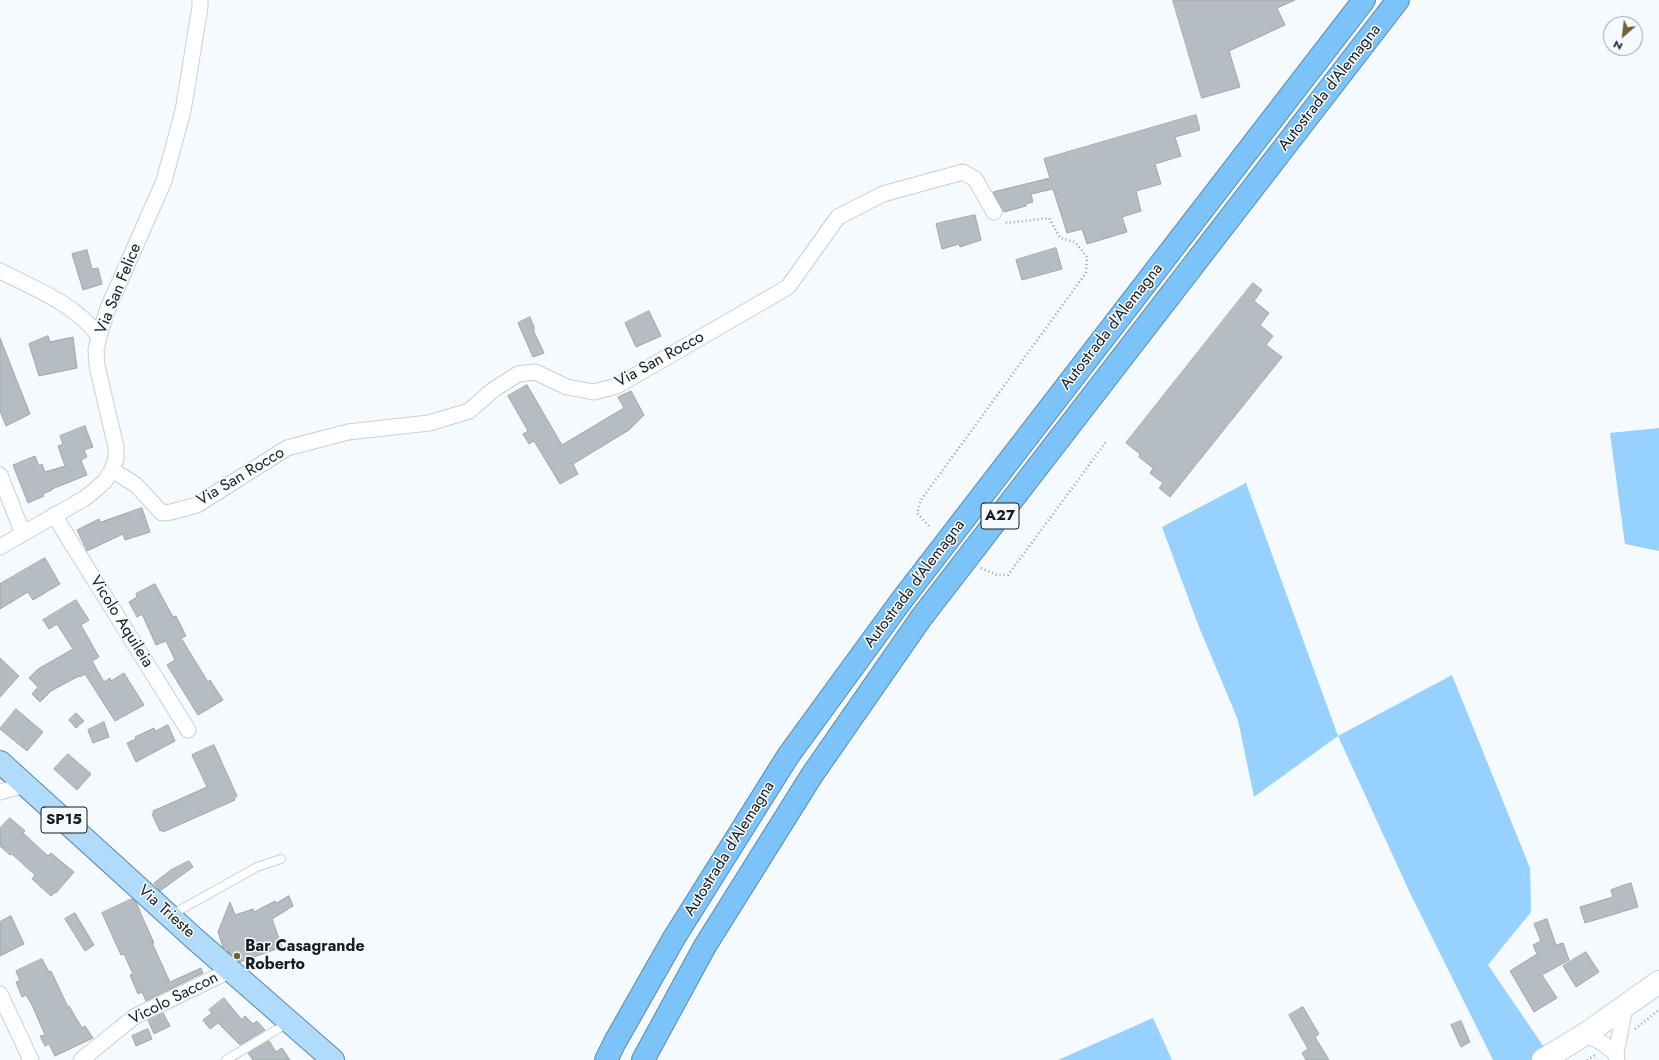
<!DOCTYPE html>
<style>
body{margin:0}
#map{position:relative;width:1659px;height:1060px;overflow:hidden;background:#f4fafe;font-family:Jost,sans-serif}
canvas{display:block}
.north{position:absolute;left:1603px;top:16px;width:40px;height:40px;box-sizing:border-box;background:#f4fafe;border:1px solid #9ca1a4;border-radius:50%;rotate:208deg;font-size:11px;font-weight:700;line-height:16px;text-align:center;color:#191b1d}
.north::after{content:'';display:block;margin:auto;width:14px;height:18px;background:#71612f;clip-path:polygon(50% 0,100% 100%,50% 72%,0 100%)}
</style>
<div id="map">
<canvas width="1659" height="1060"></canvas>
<div class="north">N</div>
</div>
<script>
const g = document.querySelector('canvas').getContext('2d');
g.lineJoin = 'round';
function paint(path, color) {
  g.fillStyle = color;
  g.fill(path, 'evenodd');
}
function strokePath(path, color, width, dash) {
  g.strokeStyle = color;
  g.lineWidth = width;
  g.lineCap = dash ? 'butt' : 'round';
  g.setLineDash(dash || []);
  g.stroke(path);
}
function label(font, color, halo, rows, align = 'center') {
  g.font = font + ' Jost,sans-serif';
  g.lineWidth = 3;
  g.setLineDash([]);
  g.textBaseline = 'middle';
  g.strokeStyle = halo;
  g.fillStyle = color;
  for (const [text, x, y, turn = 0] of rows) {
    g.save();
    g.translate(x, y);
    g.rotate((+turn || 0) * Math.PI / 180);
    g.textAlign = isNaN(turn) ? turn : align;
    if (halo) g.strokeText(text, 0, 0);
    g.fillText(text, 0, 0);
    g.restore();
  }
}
const green = new Path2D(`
 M1659,428V551L1625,544L1610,433Z
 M1246,483L1338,736L1452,675L1530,868L1531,912L1488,965L1550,1056L1543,1060H1493L1410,893L1338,736L1254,797L1238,720L1199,627L1162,527Z
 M1153,1018L1172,1060H1058Z`);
const building = new Path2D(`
 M1173,0H1295L1277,8L1285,25L1229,51L1240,87L1202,98Z
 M1196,115L1200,130L1175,137L1181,156L1155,164L1161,184L1136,191L1141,211L1122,217L1127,232L1087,244L1082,229L1067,233L1053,189L1031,194L1033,202L1026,204V206L1004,212L993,192L1050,178L1044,159Z
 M975,215L981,240L960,247L959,244L942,249L936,224Z
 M1056,248L1062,269L1022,280L1016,260Z
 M87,250L92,269L98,268L102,284L83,290L72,254Z
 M1253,283L1262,290L1254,301L1269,313L1260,325L1273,336L1266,345L1282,357L1170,497L1159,488L1163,483L1150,473L1153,468L1139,457L1140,454L1126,443Z
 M649,311L661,336L636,347L625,323Z
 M530,317L534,327V332L544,353L533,357L518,323Z
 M48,336L50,342L73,337L77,368L39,376L29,344Z
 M0,338L30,414L6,426L0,411Z
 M527,385L562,445L624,408L618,397L631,391L644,415L629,430L573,464L578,474L560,484L534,441L529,444L523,434L528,431L508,396Z
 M85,426L93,447L84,450L87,457L81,460L87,475L52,489V490L43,494L44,496L28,503L13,465L35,456L39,466L42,464L45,472L65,466L58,446L63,444L60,436Z
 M142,508L150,532L125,540L123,534L87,551L77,530L99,519L100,522Z
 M45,558L60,584L33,600L28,592L0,609V584Z
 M155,584L173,617L176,616L186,636L181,638L208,682L210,680L223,700L198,715L167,665L175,660L166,641L156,645L142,614L137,617L129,602L137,597L136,594Z
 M76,600L89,620L81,625L99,657L92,661L104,682L110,678L111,681L124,673L144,705L115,721L85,674L80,677L79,676L51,691L40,702L32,694L38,687L29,678L38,669L73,649L57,624L49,629L43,620Z
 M0,658L19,676L0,697Z
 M16,709L43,732L27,751L0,729Z
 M76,713L84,721L76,728L69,720Z
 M104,722L109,737L93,743L88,730Z
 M168,725L175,741L136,762L127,743L136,739L135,737L154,728L155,731Z
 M214,745L237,796L234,798L235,800L163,832L162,830L160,831L152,814L154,813L153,811L207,787L192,755Z
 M68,754L91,774L77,790L54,769Z
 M10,818L25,831L23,833L48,856L51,853L74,872L56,893L55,892L51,896L32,879L35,875L12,854L10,855L0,846V828Z
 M189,861L193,867L160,891L154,883L171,870Z
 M1631,883L1638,907L1585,923L1580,907L1613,897L1611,890Z
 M289,896L293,906L272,919L282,947L240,962L228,952L227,949L223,947L218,932L230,902L235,915L253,909L254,912L275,901L276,903Z
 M132,899L136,902L141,914L154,943H152L170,982L201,968L203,973L146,1001L142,992L138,994L130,975L133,974L124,954L121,955L102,913Z
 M75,913L94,945L85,951L65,919Z
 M11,916L24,944L0,956V922Z
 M1547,919L1556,945L1563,943L1569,960L1542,975L1557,998L1534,1012L1510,971L1537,954L1533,945L1541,941L1534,924Z
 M1586,952L1599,972L1576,987L1563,966Z
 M42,959L49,972L51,971L68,1007L69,1006L82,1028L85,1026L93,1038L55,1056L49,1044L45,1046L40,1036L45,1035L32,1005L26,995L22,997L16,982L20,981L16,971Z
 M224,998L242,1020L245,1016L253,1024L257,1021L265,1030L240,1045L218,1023L210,1029L203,1020L212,1013L209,1010Z
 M1303,1007L1319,1034L1315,1037L1329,1060H1306L1302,1053L1308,1049L1289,1015Z
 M163,1013L170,1026L154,1034L148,1020Z
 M1461,1021L1470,1042L1461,1047L1451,1025Z
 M148,1029L152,1039L136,1046L132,1036Z
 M269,1041L276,1052L282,1048L290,1060H253L248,1053Z`);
const path = new Path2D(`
 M929,526L917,513L921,500L1086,273L1087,257L1075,242L1060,238L1049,218L1007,223L1004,221
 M981,568L997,575H1008L1106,442
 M1635,1029L1659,1010
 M1587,1060L1595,1055`);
const service = new Path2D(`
 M171,915L257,867L281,859
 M226,1060L288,1023`);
const minor = new Path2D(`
 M0,271C34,288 75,304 99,336
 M112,470L136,485L162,513L171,512L197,505L287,448L348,432L429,423L469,411L493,390L518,374L535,372L567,387L594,392L617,386L788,287L838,217L883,194L963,172L975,179L994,212
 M0,475L23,534
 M54,515L188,730
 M0,547L85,498L95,490L105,481L112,470L116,459V447L97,366L96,350L99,336L108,308L164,181L183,111L200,7V0
 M0,792L25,785
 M0,994L31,1060
 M1585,1035C1598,1039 1606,1045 1616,1054
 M81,1060L134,1017L231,970
 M1617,1060L1616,1054L1625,1007`);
const secondary = new Path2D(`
 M1543,1060L1587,1033L1659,982`);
const primary = new Path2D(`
 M0,762L196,940L333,1060`);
const motorway = new Path2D(`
 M606,1060L615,1042L674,938L788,756L901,601L1364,0
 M643,1060L705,946L812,775L921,618L1398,0`);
const markers = [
 [237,956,4,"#71612f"]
];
const shields = [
 [1000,516,38],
 [64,820,46]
];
const shieldNames = [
 ["A27",1000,516],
 ["SP15",64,820]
];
const streetNames = [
 ["Autostrada d'Alemagna",1330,88,-52],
 ["Via San Felice",119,289,-68],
 ["Autostrada d'Alemagna",1112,327,-52],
 ["Via San Rocco",660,360,-29],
 ["Via San Rocco",241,477,-31],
 ["Autostrada d'Alemagna",915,584,-53],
 ["Vicolo Aquileia",121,622,58],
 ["Autostrada d'Alemagna",730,849,-58],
 ["Via Trieste",166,912,42],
 ["Vicolo Saccon",174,999,-27]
];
const poiNames = [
 ["Bar Casagrande",245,947],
 ["Roberto",245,965]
];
paint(green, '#96d1ff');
paint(building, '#b6bdc2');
strokePath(building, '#a0a6ab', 1);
strokePath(service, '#c9cfd5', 10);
strokePath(minor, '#c9cfd5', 17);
strokePath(secondary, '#c9cfd5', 24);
strokePath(primary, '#5988ac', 24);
strokePath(motorway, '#5988ac', 24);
strokePath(path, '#9a9fa2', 2.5, [1, 3]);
strokePath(service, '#fff', 8);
strokePath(minor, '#fff', 15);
strokePath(secondary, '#fff', 22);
strokePath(primary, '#b0dbfb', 22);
strokePath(motorway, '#7cc3f9', 22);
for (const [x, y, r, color] of markers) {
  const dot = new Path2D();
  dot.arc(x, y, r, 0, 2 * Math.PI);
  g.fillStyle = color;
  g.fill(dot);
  strokePath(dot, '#f4fafe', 1.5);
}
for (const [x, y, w] of shields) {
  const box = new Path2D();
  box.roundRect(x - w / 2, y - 13, w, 26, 3);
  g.fillStyle = '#f4fafe';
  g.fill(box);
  strokePath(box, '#191b1d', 1);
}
label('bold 15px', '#191b1d', null, shieldNames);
label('16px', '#191b1d', '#f4fafe', streetNames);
label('bold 16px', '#191b1d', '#f4fafe', poiNames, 'left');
</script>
